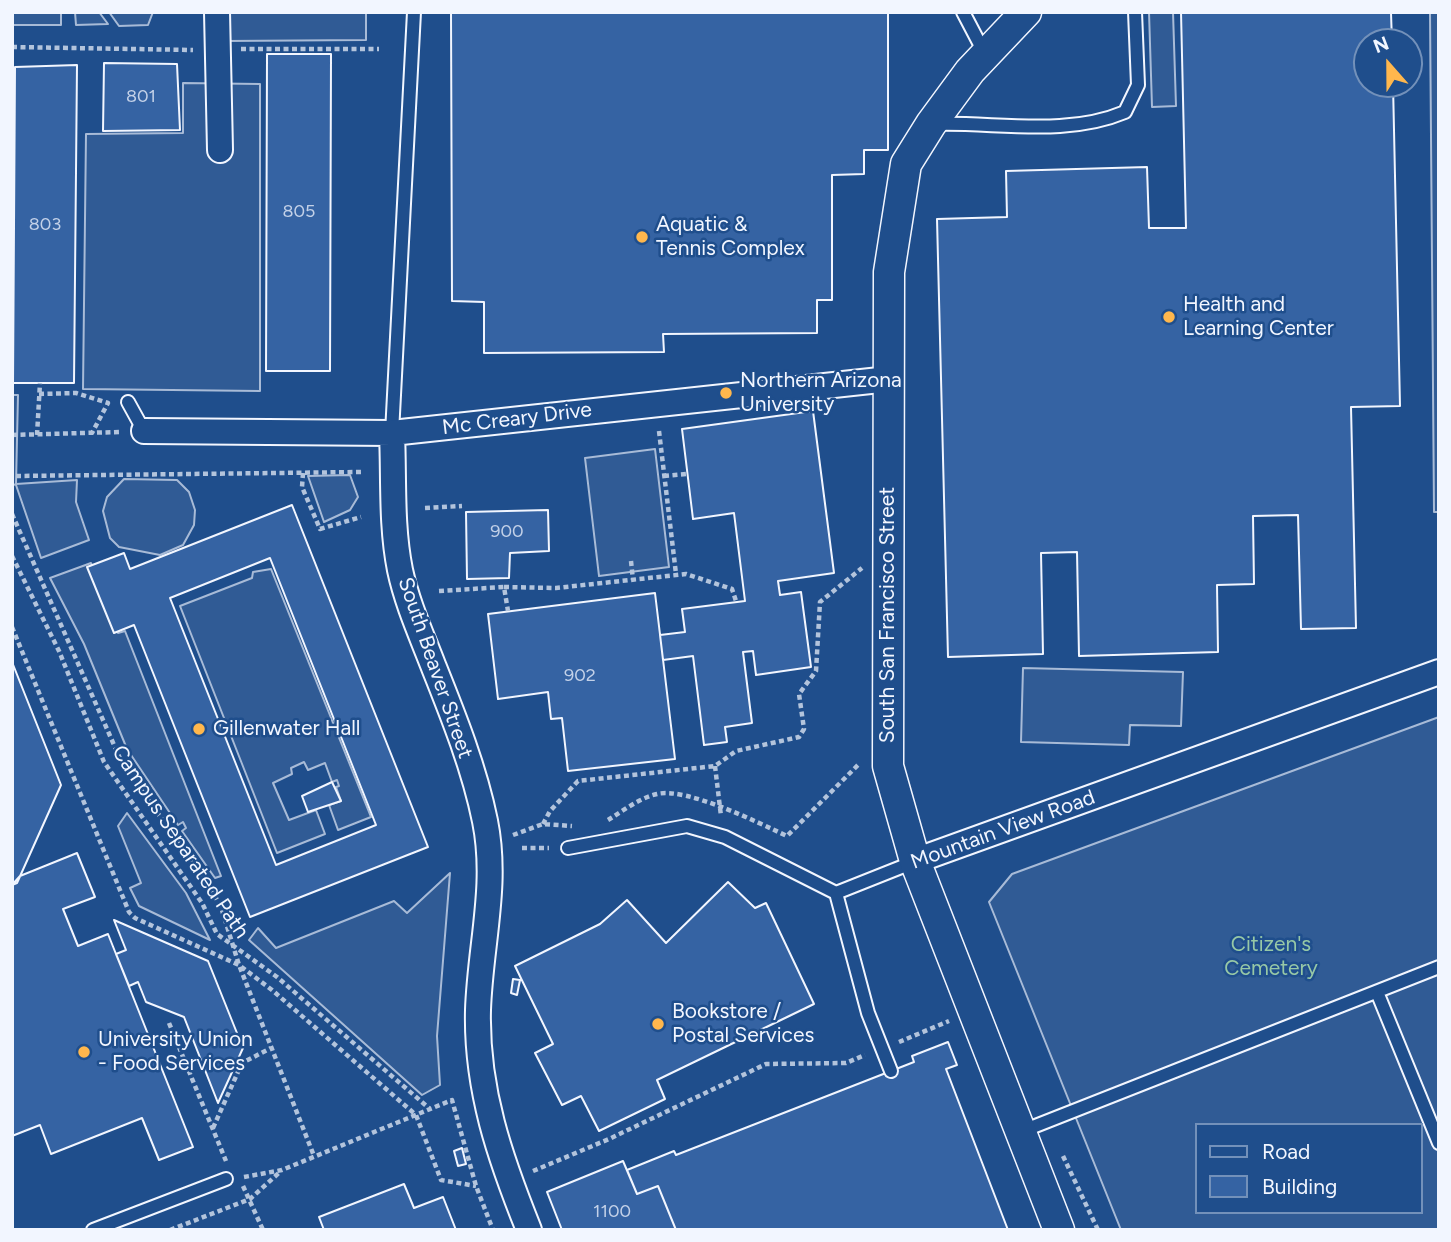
<!DOCTYPE html>
<style>
body{margin:0}
#map{position:relative;width:1451px;height:1242px;overflow:hidden;background:#1f4e8c;font-family:Figtree,sans-serif}
canvas{display:block}
.frame{position:absolute;inset:0;border:14px solid #f2f6ff;pointer-events:none}
.legend{position:absolute;left:1195px;top:1123px;width:228px;height:91px;box-sizing:border-box;background:#1f4e8c;border:2px solid #7391ba;margin:0;padding:9px 12px;list-style:none;font-size:21px;color:#f2f6ff}
.legend li{display:flex;align-items:center;gap:14px;height:35px}
.legend b{width:35px;border:2px solid #7391ba}
.north{position:absolute;left:1353px;top:28px;width:70px;height:70px;box-sizing:border-box;background:#1f4e8c;border:2px solid #7391ba;border-radius:50%;rotate:339deg;font-size:19px;font-weight:700;line-height:28px;text-align:center;color:#f2f6ff}
.north::after{content:'';display:block;margin:auto;width:24px;height:32px;background:#ffb74d;clip-path:polygon(50% 0,100% 100%,50% 72%,0 100%)}
</style>
<div id="map">
<canvas width="1451" height="1242"></canvas>
<div class="frame"></div>
<ul class="legend">
<li><b style="height:9px;background:#1f4e8c"></b>Road</li>
<li><b style="height:19px;background:#3563a3"></b>Building</li>
</ul>
<div class="north">N</div>
</div>
<script>
const g = document.querySelector('canvas').getContext('2d');
g.lineJoin = 'round';
function paint(path, color) {
  g.fillStyle = color;
  g.fill(path, 'evenodd');
}
function strokePath(path, color, width, dash) {
  g.strokeStyle = color;
  g.lineWidth = width;
  g.lineCap = dash ? 'butt' : 'round';
  g.setLineDash(dash || []);
  g.stroke(path);
}
function label(font, color, halo, rows, align = 'center') {
  g.font = font + ' Figtree,sans-serif';
  g.lineWidth = 5;
  g.setLineDash([]);
  g.textBaseline = 'middle';
  g.strokeStyle = halo;
  g.fillStyle = color;
  for (const [text, x, y, turn = 0] of rows) {
    g.save();
    g.translate(x, y);
    g.rotate((+turn || 0) * Math.PI / 180);
    g.textAlign = isNaN(turn) ? turn : align;
    if (halo) g.strokeText(text, 0, 0);
    g.fillText(text, 0, 0);
    g.restore();
  }
}
const built = new Path2D(`
 M12,12H61V25H12Z
 M75,12H99L108,24L76,25Z
 M109,12H153L148,25L119,26Z
 M225,12H366V40L225,41Z
 M1149,12H1173L1176,106L1152,107Z
 M1430,12H1439V512H1434Z
 M183,83L260,84V391L83,389L86,134L183,133Z
 M12,395H18L16,484L77,480L76,502L89,540L41,558L16,485L12,484Z
 M655,449L669,567L599,576L585,458Z
 M350,475L358,497L350,510L324,522L308,476Z
 M124,479L177,480L189,492L195,510L194,525L183,545L160,555L119,547L110,538L103,511L107,497Z
 M91,563L118,633L125,631L221,876L215,878L182,831L186,828L183,822L178,825L127,749L84,644L50,578Z
 M271,569L371,817L338,830L329,805L341,801L336,787L339,786L337,780L332,782L325,763L308,770L304,762L291,768L292,774L273,783L289,820L316,810L325,834L277,853L180,606L252,578L253,572Z
 M1023,668L1183,672L1181,726L1130,725L1129,745L1021,742Z
 M1439,717V1230H1121L989,902L1012,874ZM1197,1125H1421V1212H1197Z
 M127,813L186,893L210,940L139,906L130,888L141,883L118,826Z
 M450,873L437,1036L440,1085L422,1095L249,940L258,928L276,948L394,901L407,913Z`);
const building = new Path2D(`
 M451,12H888V150H864V174L832,175V300H817V333L663,334L664,352L484,353V302L452,301Z
 M1181,12L1391,13L1392,42H1367V84H1393L1400,406L1351,407L1356,628L1301,629L1298,515L1253,516L1254,584L1217,585L1218,652L1079,656L1077,552L1041,553L1043,654L948,657L937,219L1007,217L1006,171L1147,167L1149,228H1186Z
 M267,54H331L330,371H266Z
 M104,63L177,64L180,130L103,131Z
 M77,65L74,383H13L15,67Z
 M813,411L834,573L778,581L780,595L801,592L811,667L756,675L753,651L743,652L752,723L725,727L727,742L704,745L693,656L663,660L660,635L685,632L682,609L745,601L734,513L693,519L682,429Z
 M292,505L428,847L250,917L134,625L114,633L87,567L124,553L130,569ZM270,558L376,825L276,865L170,598Z
 M548,510L549,551L510,553L509,578L467,579L466,512Z
 M655,593L675,759L568,771L562,718L551,719L548,692L498,699L488,614Z
 M12,662L61,785L17,883L12,885Z
 M332,782L341,801L308,812L302,796Z
 M77,853L95,897L63,909L78,946L108,934L193,1147L159,1160L142,1118L51,1154L40,1125L12,1136V885L20,876Z
 M728,882L755,908L766,903L814,1004L657,1080L665,1099L599,1131L581,1096L562,1105L535,1053L553,1044L515,966L600,924L627,900L666,943Z
 M114,920L208,961L243,1048L218,1103L184,1017L146,1002L138,982L129,986L116,954L126,950Z
 M513,979L520,980L517,995L511,993Z
 M948,1042L957,1065L946,1069L1008,1230H676L658,1186L637,1194L627,1170L674,1151L676,1155L891,1071L914,1062L912,1056Z
 M462,1148L466,1164L458,1166L454,1151Z
 M623,1161L637,1194L658,1186L676,1230H562L547,1192Z
 M404,1184L414,1208L443,1197L456,1230H324L319,1217Z`);
const path = new Path2D(`
 M12,47L193,50
 M241,49H379
 M39,394L76,393L108,403L92,433
 M659,431L676,574
 M12,435L119,432
 M37,435L40,383
 M303,473L302,487L320,529L361,517
 M16,476L361,472
 M664,476L687,474
 M425,508L462,506
 M12,514L122,763L211,888L222,910L239,965L314,1156
 M12,556L59,651L104,762L202,903L217,934L277,977L430,1109
 M631,561L633,580
 M504,587L556,588L686,574L732,589L736,601
 M439,591L504,587L508,611
 M12,627L129,912L135,918L239,965L272,990L416,1115L441,1180L476,1186
 M715,766L721,816
 M608,820C623,811 639,798 657,794C687,787 759,823 787,836L859,764
 M543,824L550,811L578,781L715,766L736,751L799,737L804,729L799,694L816,671L820,602L862,568
 M513,835L543,824L572,826
 M522,848H549
 M169,1023L226,1161
 M899,1042L949,1021
 M213,1128L242,1063L271,1048
 M1063,1156L1098,1230
 M533,1171L609,1139L766,1064L846,1063L865,1055
 M244,1177L282,1170L452,1100L476,1186L493,1230
 M243,1186L263,1230
 M170,1230L250,1199L281,1171`);
const service = new Path2D(`
 M963,12L985,54
 M935,124C997,122 1066,137 1125,112L1138,85L1135,12
 M128,402L144,431
 M392,433L414,12
 M568,848L687,826L725,837L836,893L914,862
 M836,893L868,1013L891,1071
 M1377,992L1439,1143
 M1020,1132L1439,967
 M93,1230L226,1179`);
const minor = new Path2D(`
 M217,12L220,150
 M144,431L392,433L889,379
 M392,433C394,479 391,525 400,570C407,603 421,634 433,665C453,715 474,767 485,821C498,885 480,946 478,1010C476,1089 500,1158 529,1230
 M915,861L1439,672`);
const tertiary = new Path2D(`
 M1026,12L970,71L931,124L906,164L889,272L888,766L915,861L1059,1230`);
const markers = [
 [642,237,7,"#ffb74d"],
 [1169,317,7,"#ffb74d"],
 [726,393,7,"#ffb74d"],
 [199,729,7,"#ffb74d"],
 [658,1024,7,"#ffb74d"],
 [84,1052,7,"#ffb74d"]
];
const numberNames = [
 ["801",141,97],
 ["805",299,212],
 ["803",45,225],
 ["900",507,532],
 ["902",580,676],
 ["1100",612,1212]
];
const poiNames = [
 ["Aquatic &",656,225],
 ["Tennis Complex",656,249],
 ["Health and",1183,305],
 ["Learning Center",1183,329],
 ["Northern Arizona",740,381],
 ["University",740,405],
 ["Gillenwater Hall",213,729],
 ["Bookstore /",672,1012],
 ["Postal Services",672,1036],
 ["University Union",98,1040],
 ["- Food Services",98,1064]
];
const streetNames = [
 ["Mc Creary Drive",517,419,-7],
 ["South San Francisco Street",888,615,-90],
 ["South Beaver Street",435,668,71],
 ["Mountain View Road",1003,830,-20],
 ["Campus Separated Path",180,842,56]
];
const parkNames = [
 ["Citizen's",1271,945],
 ["Cemetery",1271,969]
];
paint(built, '#305b95');
strokePath(built, '#a8bbd7', 2);
paint(building, '#3563a3');
strokePath(building, '#f2f6ff', 2);
strokePath(service, '#f2f6ff', 16);
strokePath(minor, '#f2f6ff', 28);
strokePath(tertiary, '#f2f6ff', 33);
strokePath(path, '#b3c4dc', 4.5, [5, 3.5]);
strokePath(service, '#1f4e8c', 12);
strokePath(minor, '#1f4e8c', 24);
strokePath(tertiary, '#1f4e8c', 30);
for (const [x, y, r, color] of markers) {
  const dot = new Path2D();
  dot.arc(x, y, r, 0, 2 * Math.PI);
  g.fillStyle = color;
  g.fill(dot);
  strokePath(dot, '#1f4e8c', 2.5);
}
label('18px', '#c3d1e8', null, numberNames);
label('21px', '#f2f6ff', '#1f4e8c', poiNames, 'left');
label('21px', '#f2f6ff', '#1f4e8c', streetNames);
label('21px', '#97c8a6', '#1f4e8c', parkNames);
</script>
